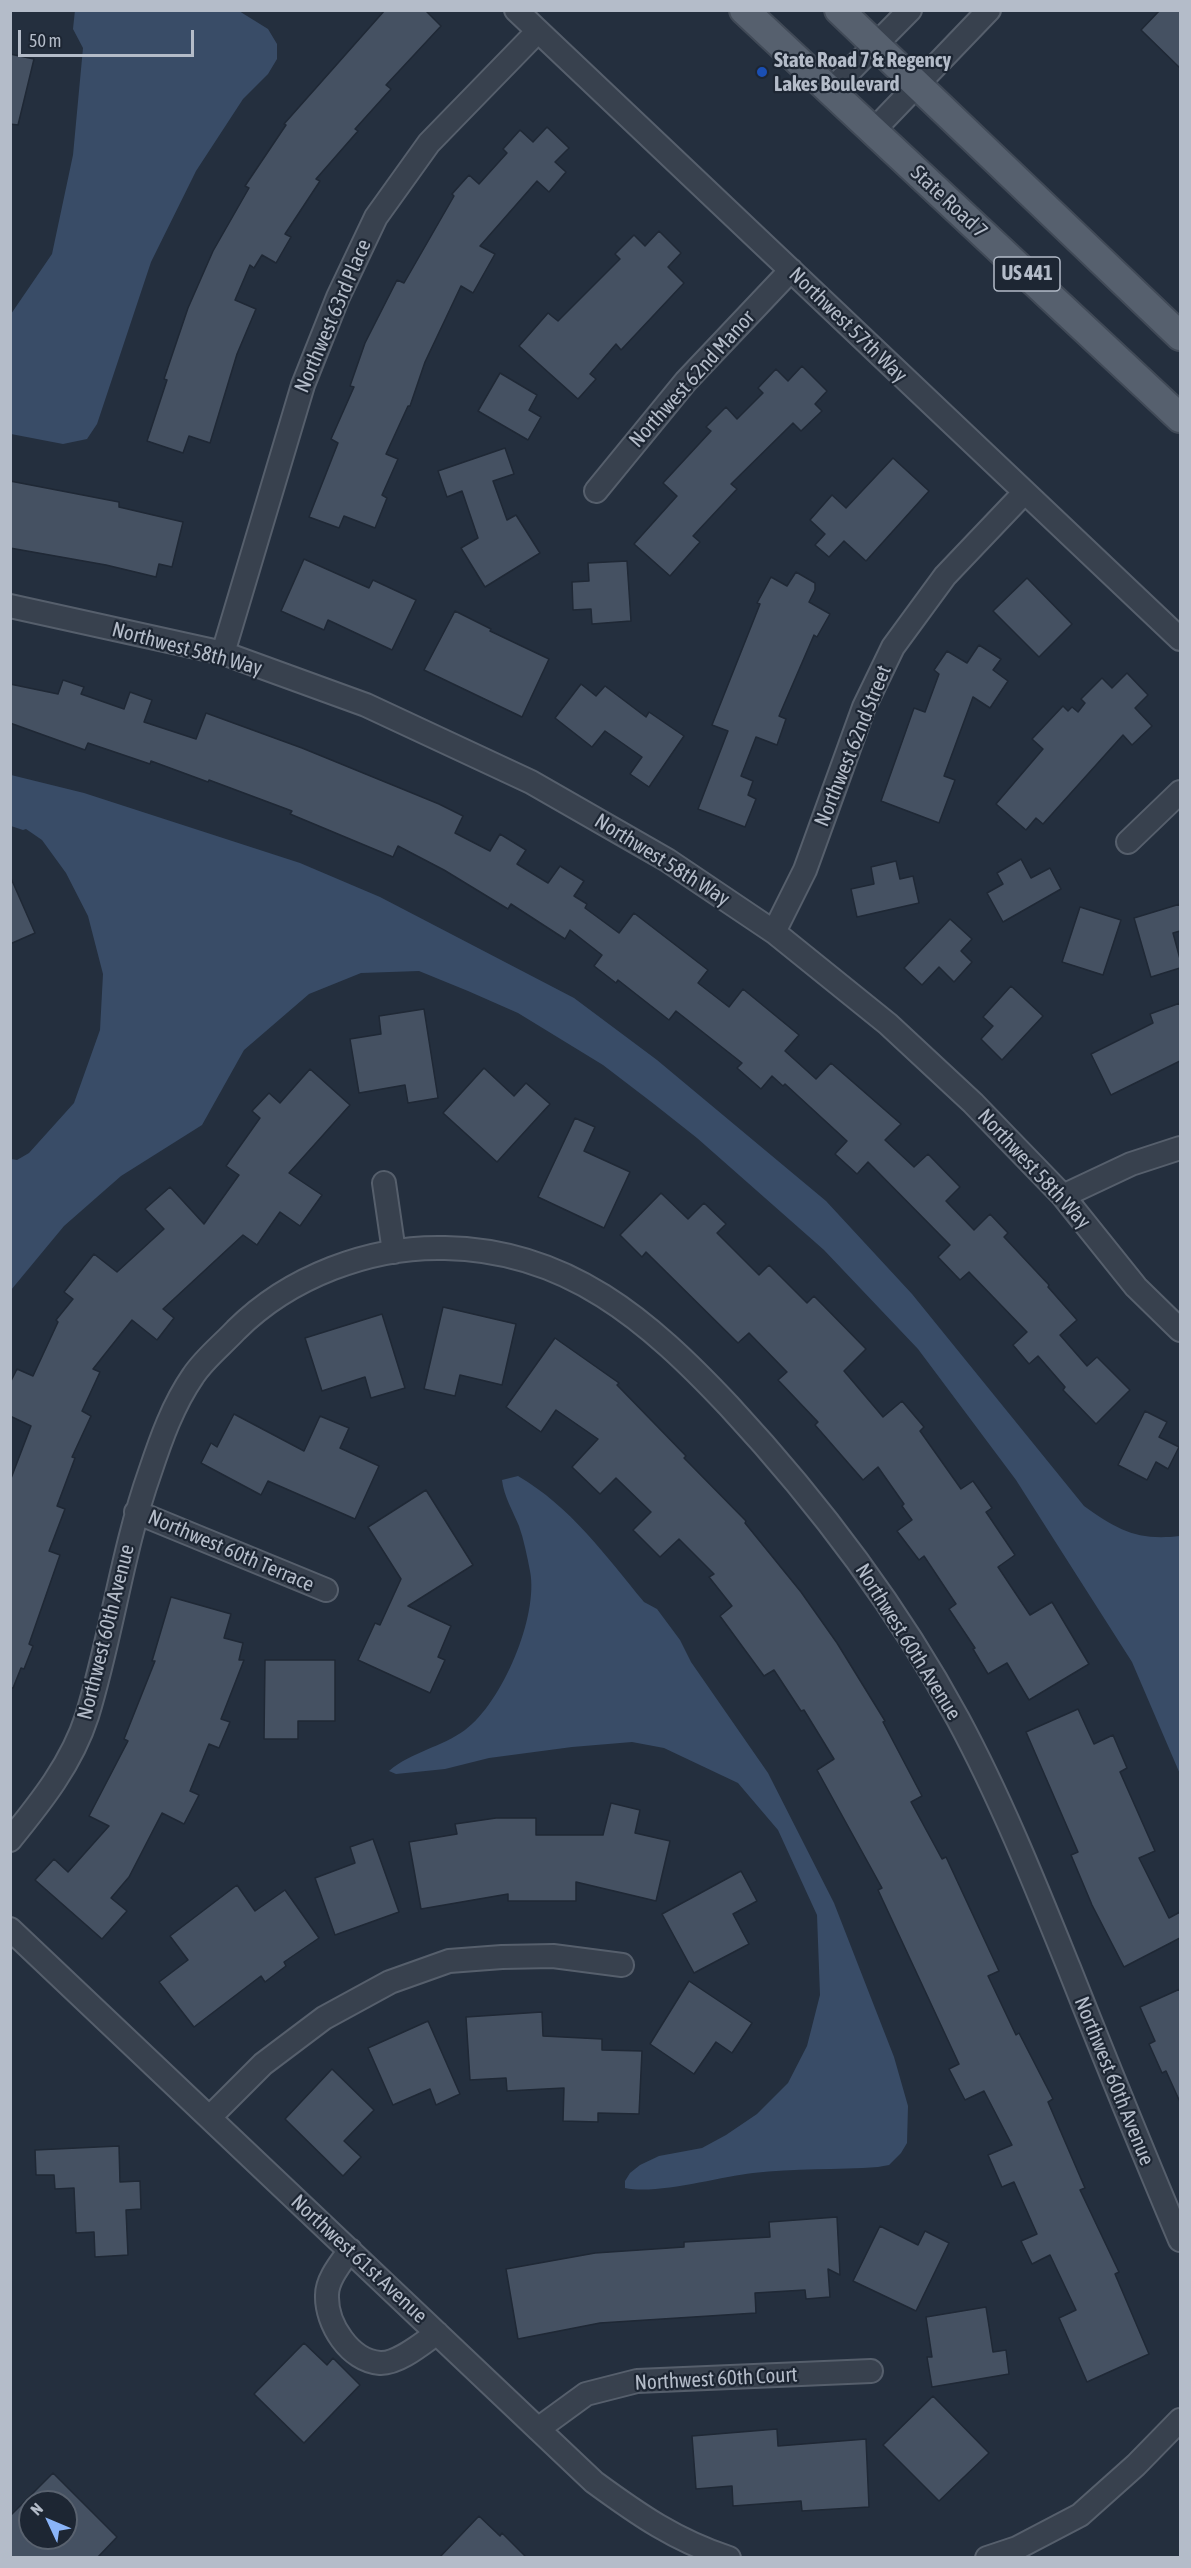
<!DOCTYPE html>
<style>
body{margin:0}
#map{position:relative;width:1191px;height:2568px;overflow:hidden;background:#242f3e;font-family:"Asap Condensed",sans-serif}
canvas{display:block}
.frame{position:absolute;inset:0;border:12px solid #b4bcc9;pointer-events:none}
.north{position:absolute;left:18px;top:2490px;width:60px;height:60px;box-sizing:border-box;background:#1d2633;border:2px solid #59626f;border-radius:50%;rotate:314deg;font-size:16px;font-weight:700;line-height:24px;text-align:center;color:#b4bcc9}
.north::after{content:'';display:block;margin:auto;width:21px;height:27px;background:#8ab4f8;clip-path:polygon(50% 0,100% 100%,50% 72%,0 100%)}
.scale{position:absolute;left:18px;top:30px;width:176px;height:27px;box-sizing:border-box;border:3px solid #b4bcc9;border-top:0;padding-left:8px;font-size:18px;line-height:21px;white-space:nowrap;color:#b4bcc9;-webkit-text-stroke:4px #1d2633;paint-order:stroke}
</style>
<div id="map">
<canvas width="1191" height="2568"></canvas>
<div class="frame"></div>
<div class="north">N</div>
<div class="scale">50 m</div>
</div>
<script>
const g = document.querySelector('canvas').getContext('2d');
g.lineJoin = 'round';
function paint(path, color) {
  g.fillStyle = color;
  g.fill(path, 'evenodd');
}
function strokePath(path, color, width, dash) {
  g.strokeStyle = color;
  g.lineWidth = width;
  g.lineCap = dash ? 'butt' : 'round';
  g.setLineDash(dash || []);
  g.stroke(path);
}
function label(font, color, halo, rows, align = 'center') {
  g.font = font + ' "Asap Condensed",sans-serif';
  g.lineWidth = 4.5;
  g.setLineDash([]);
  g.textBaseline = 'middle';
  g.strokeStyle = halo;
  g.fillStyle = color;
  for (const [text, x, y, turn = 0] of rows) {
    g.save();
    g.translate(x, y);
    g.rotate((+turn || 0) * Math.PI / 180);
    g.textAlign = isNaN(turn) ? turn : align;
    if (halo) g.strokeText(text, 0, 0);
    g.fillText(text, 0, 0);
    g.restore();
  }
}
const water = new Path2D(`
 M75,10L239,11L268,29L277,44V59L268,74L243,99L196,171L151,262L97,424L87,439L63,444L11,434V314L52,254L73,155L83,48L73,29Z
 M11,775L84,793L300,863L380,897L574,998L657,1060L826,1201L912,1294L1084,1506C1118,1530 1137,1541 1180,1536V1774L1132,1662L1016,1480L918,1349L824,1250L697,1138L654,1104L603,1065L518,1013L468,991L419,971L361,973L309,994L244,1050L202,1125L121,1176L64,1226L11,1290V1159L17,1160L29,1153L74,1103L100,1030L103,974L88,916L66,873L42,840L26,829L23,830L11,826Z
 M518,1476C571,1507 605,1555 644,1602L657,1609L680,1640L691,1662L768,1773L834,1903L894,2057L908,2106L907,2143L901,2153L889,2165L878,2167C837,2170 794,2168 753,2173C718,2177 657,2195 625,2188V2181L630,2173L640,2165L659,2156L702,2148L726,2135L757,2114L788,2083L807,2046L820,1995L817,1915L778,1830L738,1783L664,1748L632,1742L572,1747L489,1758L445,1769L396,1774L389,1771C411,1752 442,1747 465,1730C502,1703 539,1616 530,1571C527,1556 524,1540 519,1526C513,1511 504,1497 502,1480Z`);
const building = new Path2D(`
 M385,10H425L441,26L386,85L391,89L355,129L358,131L316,179L320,181L285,234L291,237L276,263L262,255L254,268L250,265L235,300L256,309L237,354L210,443L189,436L183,453L147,441L167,380L164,379L188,308L213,251L249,188L245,186L286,125L284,124Z
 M1160,10H1180V68L1141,30Z
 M10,54L34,59L18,125L10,124Z
 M547,127L569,148L555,162L566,172L549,192L537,181L480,246L495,254L473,293L461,286L425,362L410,406H408L386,454L398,459L382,495L387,498L375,528L344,516L339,528L309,517L338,443L331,439L354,387L350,386L365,343L397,280L404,283L454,196L452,194L469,175L479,184L507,153L503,149L520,130L533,142Z
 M659,231L681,253L668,267L684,283L621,350L616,344L590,374L596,379L578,399L519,346L548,313L558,321L620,259L615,254L634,235L645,246Z
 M802,366L827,391L815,404L822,411L801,431L793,423L731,484L737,489L693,536L700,542L670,576L634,544L677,496L663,483L711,431L706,427L726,407L737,419L763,393L758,388L776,369L788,381Z
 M500,373L537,395L529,410L541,417L528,440L478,411Z
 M505,448L514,474L493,481L507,520L516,515L540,553L485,587L461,548L478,538L462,491L447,497L438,471Z
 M893,458L929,491L866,561L844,541L829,557L815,545L825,534L810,520L832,495L846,508Z
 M10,481L119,502V507L183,522L172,567L159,564L156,577L106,565L10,548Z
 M304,559L369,588L373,580L416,600L392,650L328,620L324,630L281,611Z
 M627,561L631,621L592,624L591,609L573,610L572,582L589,581L588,563Z
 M796,572L815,583V590L809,602L830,614L817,637L814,635L779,716L786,719L777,745L756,737L741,776L753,781L748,795L756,799L745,827L698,809L728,731L712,725L760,604L757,603L771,577L787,586Z
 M1027,578L1072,624L1039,657L993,611Z
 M455,611L491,629L490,631L549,659L522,717L424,670Z
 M979,645L1001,659L993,670L1008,681L990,708L973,697L944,776L955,780L939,823L881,801L914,708L925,712L939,674L934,670L947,651L967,663Z
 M1127,673L1148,695L1135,708L1152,726L1132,745L1123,735L1043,824L1036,818L1026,830L996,804L1043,749L1032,739L1063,706L1068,711L1072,707L1078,712L1085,703L1081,699L1102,678L1112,688Z
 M63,680L84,687L81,694L124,709L130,692L152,700L144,722L196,739L206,713L302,748L439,804L463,816L455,833L490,851L500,834L526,850L517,864L548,883L560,866L584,881L574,896L587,904L585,908L619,933L634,913L708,970L698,983L729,1007L743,989L799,1035L785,1051L816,1079L831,1063L901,1124L885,1140L914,1167L928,1154L960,1187L946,1201L974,1230L990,1214L1008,1233L1004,1237L1049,1285L1048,1287L1077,1320L1060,1335L1087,1366L1097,1357L1130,1390L1096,1424L1063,1390L1065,1387L1038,1356L1029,1364L1013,1345L1027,1332L969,1272L960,1280L938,1257L950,1245L868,1162L857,1174L835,1154L847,1141L785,1084L783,1086L772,1076L761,1089L737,1068L742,1063L676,1011L669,1020L618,980L616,983L594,966L602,955L570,930L565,939L511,904L508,909L444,870L398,846L393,857L290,814L292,811L209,780L208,782L151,761L150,764L88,743L85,750L10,723V684L58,694Z
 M581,684L596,696L605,686L646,717L649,712L684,736L649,787L630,774L642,757L605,731L592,747L555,718Z
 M1021,859L1031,878L1050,868L1061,889L1003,922L987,893L1003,884L997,873Z
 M896,861L900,879L913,876L919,903L857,917L851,889L874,884L871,867Z
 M10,876L35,933L10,944Z
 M1180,904V931L1173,933L1180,959V968L1151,977L1134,918Z
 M1080,907L1121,920L1103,975L1062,962Z
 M950,919L972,939L961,951L972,962L954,982L939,967L922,985L904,968Z
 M1011,986L1043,1016L1002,1060L981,1039L993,1026L983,1017Z
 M1180,1003V1061L1111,1095L1091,1054L1153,1023L1150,1014Z
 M424,1009L438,1098L408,1103L405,1085L359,1093L350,1039L381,1034L379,1016Z
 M484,1068L514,1096L526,1083L550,1104L497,1162L443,1113Z
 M310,1069L350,1105L289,1173L322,1195L300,1226L280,1212L257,1245L243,1235L163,1309L174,1318L157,1340L132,1320L93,1369L100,1372L82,1411L91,1416L72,1457L75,1458L57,1506L65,1509L49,1551L60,1555L29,1644L33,1646L24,1669L21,1668L13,1688H10V1481L31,1426L10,1416V1383L17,1369L33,1376L58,1322L56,1320L73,1299L64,1292L94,1254L117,1272L164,1229L145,1209L170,1187L204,1224L239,1175L226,1166L260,1118L252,1111L269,1093L280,1103Z
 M575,1118L595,1127L584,1151L630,1172L604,1228L538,1197Z
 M661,1193L688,1219L704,1203L726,1224L717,1233L759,1275L769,1265L807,1303L814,1296L866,1349L844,1371L883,1417L902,1401L924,1427L920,1431L961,1489L973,1481L992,1508L986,1512L1015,1555L998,1567L1030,1615L1052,1602L1089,1664L1029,1700L1007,1663L988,1674L973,1649L975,1648L949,1609L956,1604L924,1556L919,1560L897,1531L912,1520L902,1506L904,1504L878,1467L863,1480L815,1425L818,1422L778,1380L787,1372L749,1333L738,1343L646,1252L642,1257L620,1235Z
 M443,1307L516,1324L502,1385L460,1375L455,1396L424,1389Z
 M382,1314L405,1388L371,1398L365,1377L322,1391L305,1338Z
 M555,1338L619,1383L617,1385L686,1456L684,1458L746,1521L745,1523L801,1592L837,1643L885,1721L883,1722L922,1796L911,1802L942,1859L946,1857L999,1971L988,1976L1016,2035L1019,2033L1053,2099L1048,2102L1085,2188L1080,2190L1119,2272L1115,2274L1149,2354L1087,2382L1059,2318L1076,2310L1050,2255L1032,2264L1021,2241L1037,2234L1014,2182L1002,2187L988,2155L1012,2145L984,2091L965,2100L949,2069L959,2064L878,1890L882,1888L817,1770L834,1759L804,1710L801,1711L774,1670L764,1676L720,1616L732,1606L709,1577L714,1574L679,1539L660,1557L633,1530L651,1512L616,1478L600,1494L572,1467L598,1439L556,1410L541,1432L506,1407Z
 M1145,1411L1167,1422L1159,1437L1179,1447L1168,1469L1156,1462L1147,1480L1118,1465Z
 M234,1414L304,1451L320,1416L349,1428L340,1448L379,1466L355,1519L268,1481L261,1495L201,1463L211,1443L217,1447Z
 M426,1490L473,1565L408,1606L451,1626L438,1657L445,1660L430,1693L358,1660L375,1623L380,1625L401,1579L368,1527Z
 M171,1597L231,1614L224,1638L243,1643L239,1660H244L221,1719L230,1722L219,1748L209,1744L190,1791L199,1795L184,1824L162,1813L129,1877L111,1898L127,1911L102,1939L35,1880L54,1859L68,1872L109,1826L89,1816L128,1741L124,1739L155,1661H152Z
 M265,1660H335V1721H298V1739H264Z
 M1078,1709L1094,1744L1113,1735L1127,1768L1120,1772L1155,1851L1139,1858L1169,1918L1180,1912V1938L1124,1967L1092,1905L1071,1855L1078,1852L1026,1732Z
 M611,1803L640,1810L635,1833L670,1841L656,1901L576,1882V1901H508V1894L421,1909L409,1842L457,1834L455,1824L496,1818H536V1835H603Z
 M373,1839L399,1912L335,1935L315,1878L355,1863L350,1847Z
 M741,1871L757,1901L733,1914L749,1944L694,1973L662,1914Z
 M237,1885L255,1911L285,1890L319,1938L284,1962L286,1966L265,1982L261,1976L194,2027L159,1982L188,1960L170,1936Z
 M689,1981L752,2023L732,2053L716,2042L694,2074L650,2044Z
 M1180,1989V2102L1166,2071L1162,2073L1149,2044L1155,2041L1140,2007Z
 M542,2012L543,2036L602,2039V2050L642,2051L639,2114L598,2113V2122L563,2121L564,2088L507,2091L506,2078L470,2080L466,2017Z
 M428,2021L460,2094L436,2105L430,2089L393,2105L368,2048Z
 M332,2069L374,2110L344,2141L361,2157L343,2176L285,2119Z
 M119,2146L120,2182L140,2181L141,2209L126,2210L128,2255L95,2257L94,2232L76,2233L74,2188L55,2189L54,2175H36L35,2150Z
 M837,2217L840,2275L828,2269L830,2297L806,2299L805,2290L755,2293L756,2313L600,2323L518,2339L506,2269L595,2253L684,2247V2242L770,2237L769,2222Z
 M880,2226L918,2245L925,2231L949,2243L916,2311L853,2281Z
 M986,2307L993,2352L1006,2350L1009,2374L932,2387L927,2357H932L926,2317Z
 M304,2343L327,2365L333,2358L360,2385L304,2443L254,2394Z
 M933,2396L989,2453L939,2501L883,2445Z
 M777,2429L778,2446L866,2439L869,2507L802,2511L801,2501L733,2506L732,2486L696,2489L692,2436Z
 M53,2473L117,2537L97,2558H10V2516ZM30,2502H66V2538H30Z
 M479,2516L500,2536L502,2533L527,2558H439Z`);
const minor = new Path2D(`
 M516,10L1180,639
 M830,91L910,10
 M873,131L989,10
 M596,491L686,381L791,270
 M10,606L223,653L366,705L531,782L667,860L774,932L888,1024L973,1103L1063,1196L1136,1287L1180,1330
 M223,653L303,385L338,297L376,217L429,143L538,31
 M1128,842L1180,792
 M774,932L805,870L864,707L893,647L945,576L1024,493
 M384,1183L394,1252
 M1063,1196L1131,1164L1180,1148
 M136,1512L326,1590
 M10,1840C41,1802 72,1763 87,1716C112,1635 122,1551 150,1472C161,1439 173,1405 193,1376C204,1359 222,1345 236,1330C289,1277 370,1246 445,1248C568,1250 649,1321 729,1406C817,1501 896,1605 958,1719C1001,1799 1035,1884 1069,1968C1105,2059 1142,2150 1180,2240
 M10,1929L594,2482C639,2515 675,2540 729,2558
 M210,2117L263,2064L324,2018L390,1982L449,1961L502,1957L553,1956L622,1965
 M350,2250C341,2263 327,2279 327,2295C326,2324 350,2361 380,2363C398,2364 423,2343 437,2333
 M538,2429L586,2394L637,2381L871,2371
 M987,2558L1017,2548L1080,2515L1136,2465L1180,2420`);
const major = new Path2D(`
 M744,10L1180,418
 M839,10L1180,336`);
const markers = [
 [762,72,6,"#1a4fb4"]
];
const shields = [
 [1027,274,66]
];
const shieldNames = [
 ["US 441",1027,274]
];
const poiNames = [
 ["State Road 7 & Regency",774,60],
 ["Lakes Boulevard",774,84]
];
const streetNames = [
 ["State Road 7",949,202,43],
 ["Northwest 63rd Place",333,316,-67],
 ["Northwest 57th Way",848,325,44],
 ["Northwest 62nd Manor",692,379,-48],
 ["Northwest 58th Way",187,649,15],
 ["Northwest 62nd Street",853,746,-68],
 ["Northwest 58th Way",662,860,32],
 ["Northwest 58th Way",1034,1169,47],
 ["Northwest 60th Terrace",231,1551,23],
 ["Northwest 60th Avenue",106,1632,-76],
 ["Northwest 60th Avenue",908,1642,58],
 ["Northwest 60th Avenue",1114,2081,68],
 ["Northwest 61st Avenue",359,2259,43],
 ["Northwest 60th Court",716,2379,-3]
];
paint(water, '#394c67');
paint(building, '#455162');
strokePath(building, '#1f2835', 1.5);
strokePath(minor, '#565f6c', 26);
strokePath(major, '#414a57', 32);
strokePath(minor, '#38414e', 22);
strokePath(major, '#56606e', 28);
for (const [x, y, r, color] of markers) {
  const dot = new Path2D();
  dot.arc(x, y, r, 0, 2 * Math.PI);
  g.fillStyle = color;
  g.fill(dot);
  strokePath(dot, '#1d2633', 2);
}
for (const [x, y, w] of shields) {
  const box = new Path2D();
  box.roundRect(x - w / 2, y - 17, w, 34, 4.5);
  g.fillStyle = '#1d2633';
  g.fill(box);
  strokePath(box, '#b4bcc9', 1.5);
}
label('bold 20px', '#b4bcc9', null, shieldNames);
label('bold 21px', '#b4bcc9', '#1d2633', poiNames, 'left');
label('21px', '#b4bcc9', '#1d2633', streetNames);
</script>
